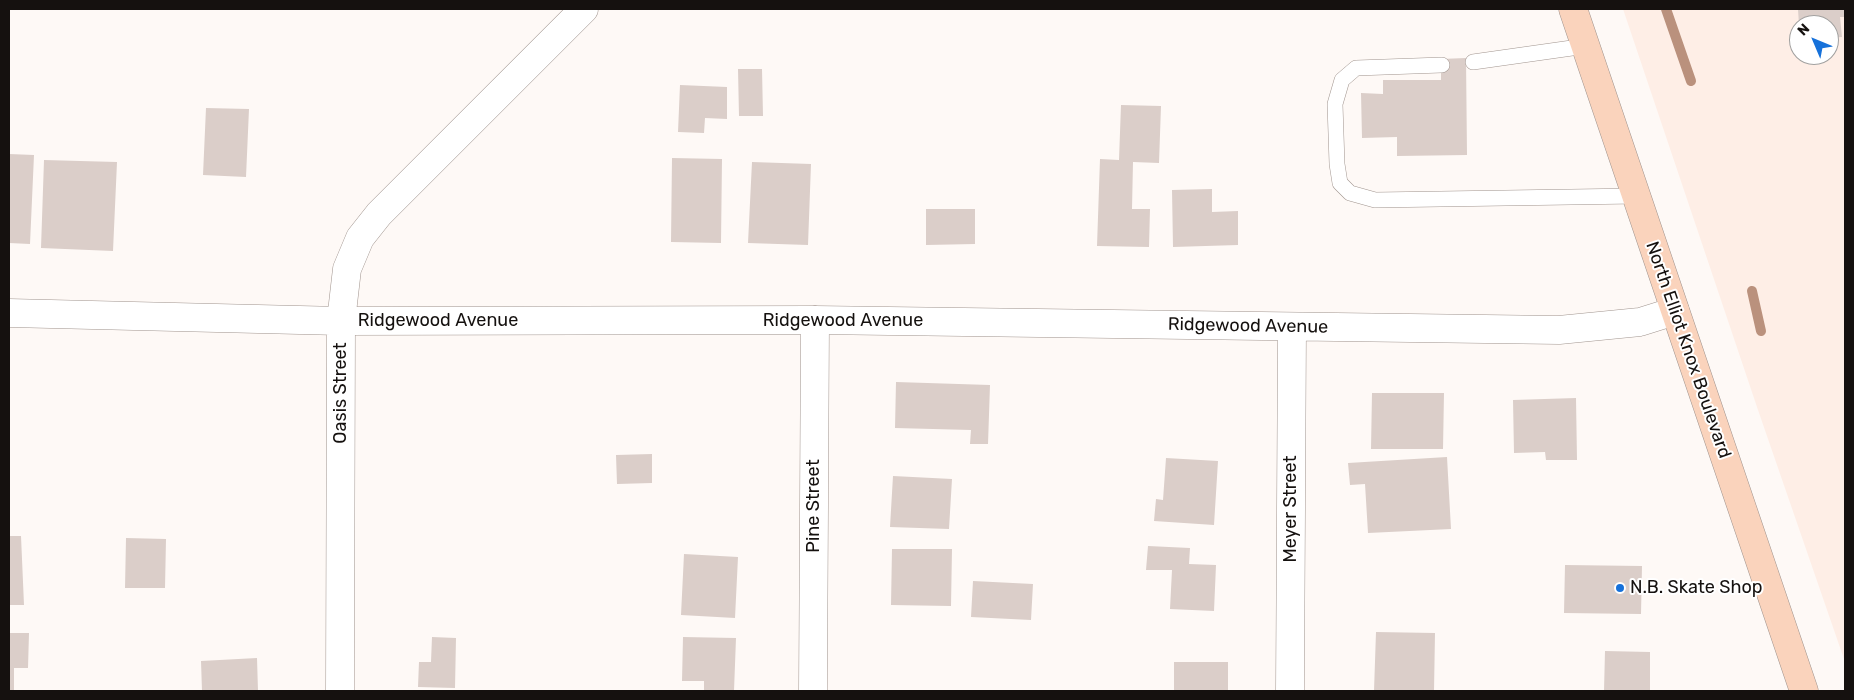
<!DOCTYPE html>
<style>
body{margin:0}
#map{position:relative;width:1854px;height:700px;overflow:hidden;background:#fef9f6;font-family:Rubik,sans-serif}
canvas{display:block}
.frame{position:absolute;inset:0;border:10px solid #15110f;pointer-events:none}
.north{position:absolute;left:1789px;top:15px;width:50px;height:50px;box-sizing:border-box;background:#fff;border:1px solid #a1a09f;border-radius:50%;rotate:315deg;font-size:14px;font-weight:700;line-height:20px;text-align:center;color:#15110f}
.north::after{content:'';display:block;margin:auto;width:18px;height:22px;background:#1671da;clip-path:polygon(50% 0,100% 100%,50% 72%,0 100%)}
</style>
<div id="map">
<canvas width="1854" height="700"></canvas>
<div class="frame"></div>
<div class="north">N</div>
</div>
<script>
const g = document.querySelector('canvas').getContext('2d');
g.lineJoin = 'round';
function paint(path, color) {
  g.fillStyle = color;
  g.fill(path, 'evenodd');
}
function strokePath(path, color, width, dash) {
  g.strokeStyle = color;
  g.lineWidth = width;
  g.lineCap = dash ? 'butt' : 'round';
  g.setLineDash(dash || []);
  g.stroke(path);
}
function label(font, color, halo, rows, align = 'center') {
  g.font = font + ' Rubik,sans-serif';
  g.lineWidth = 4;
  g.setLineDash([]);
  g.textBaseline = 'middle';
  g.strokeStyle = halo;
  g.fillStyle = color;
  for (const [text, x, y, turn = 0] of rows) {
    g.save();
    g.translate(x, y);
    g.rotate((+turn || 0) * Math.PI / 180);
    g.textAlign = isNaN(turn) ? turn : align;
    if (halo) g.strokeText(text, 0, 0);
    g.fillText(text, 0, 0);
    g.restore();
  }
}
const built = new Path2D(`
 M1623,9H1845V662L1758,410ZM1799,25H1829V55H1799Z`);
const stream = new Path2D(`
 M1666,9L1691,81
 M1752,291L1761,331`);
const building = new Path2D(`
 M1798,9H1845V17H1840L1842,37L1829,38V25H1799Z
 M1466,58L1467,155L1397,156V137L1362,138L1361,93L1383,94V80H1441V59Z
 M738,69H762L763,116H739Z
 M680,85L727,87V119L705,118L704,133L678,132Z
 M1121,105L1161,106L1159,163L1133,162L1132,209H1150L1149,247L1097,246L1100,159L1119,160Z
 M206,108L249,109L246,177L203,175Z
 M9,154L34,155L30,244L9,243Z
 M672,158L722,159L721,243L671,242Z
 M44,160L117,162L113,251L41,248Z
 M752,162L811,164L808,245L748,243Z
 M1212,189V212L1238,211V245L1173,247L1172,190Z
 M926,209H975V244L926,245Z
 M896,382L990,385L988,444H970L971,430L895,428Z
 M1372,393H1444L1443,449H1371Z
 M1576,398L1577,460H1546L1545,452L1514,453L1513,400Z
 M652,454V483L617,484L616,455Z
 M1447,457L1451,529L1368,533L1365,484L1350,485L1348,463Z
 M1166,458L1218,461L1214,525L1154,521L1156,499L1163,500Z
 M893,476L952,479L949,529L890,527Z
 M9,536H21L24,605H9Z
 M126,538L166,539L165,588H125Z
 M1148,546L1190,548L1189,564L1216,565L1214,611L1170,609L1172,570H1146Z
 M892,549H952L951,606L891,605Z
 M684,554L738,557L735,618L681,615Z
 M1565,565L1642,566L1641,614L1564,613Z
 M973,581L1033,584L1031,620L971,617Z
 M1376,632L1435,633L1434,691H1374Z
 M9,633H29L28,668H14V691H9Z
 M432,637L456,638L455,688L418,687L419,662H431Z
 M683,637L736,638L734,691H704V681H682Z
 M1605,651L1650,652V691H1604Z
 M257,658L258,691H202L201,661Z
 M1174,662H1228V691H1174Z`);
const service = new Path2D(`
 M1473,62L1586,46
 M1442,65L1356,68L1342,80L1335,104L1337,164L1340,183L1350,193L1375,200L1636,196`);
const minor = new Path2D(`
 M9,313L341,321L815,320L1559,330L1640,322L1675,311
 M340,691L341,321L347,269L360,238L379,214L584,9
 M813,691L815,320
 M1290,691L1292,327`);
const secondary = new Path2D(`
 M1573,9L1804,691`);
const markers = [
 [1620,588,5,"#1671da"]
];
const streetNames = [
 ["Ridgewood Avenue",438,321],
 ["Ridgewood Avenue",843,321],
 ["Ridgewood Avenue",1248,326,1],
 ["North Elliot Knox Boulevard",1688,350,71],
 ["Oasis Street",341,393,-90],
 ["Pine Street",814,506,-90],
 ["Meyer Street",1291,509,-90]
];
const poiNames = [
 ["N.B. Skate Shop",1630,588]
];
paint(built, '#feeee6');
strokePath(stream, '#ba917d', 10);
paint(building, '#dbcec9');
strokePath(service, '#a1958f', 16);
strokePath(minor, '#a1958f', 29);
strokePath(secondary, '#a1958f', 29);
strokePath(service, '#fff', 15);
strokePath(minor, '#fff', 28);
strokePath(secondary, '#fad3bc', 28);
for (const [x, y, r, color] of markers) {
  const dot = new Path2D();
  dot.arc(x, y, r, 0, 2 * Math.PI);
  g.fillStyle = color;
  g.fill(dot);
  strokePath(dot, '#fff', 2);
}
label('18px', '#15110f', '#fff', streetNames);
label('18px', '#15110f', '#fff', poiNames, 'left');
</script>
